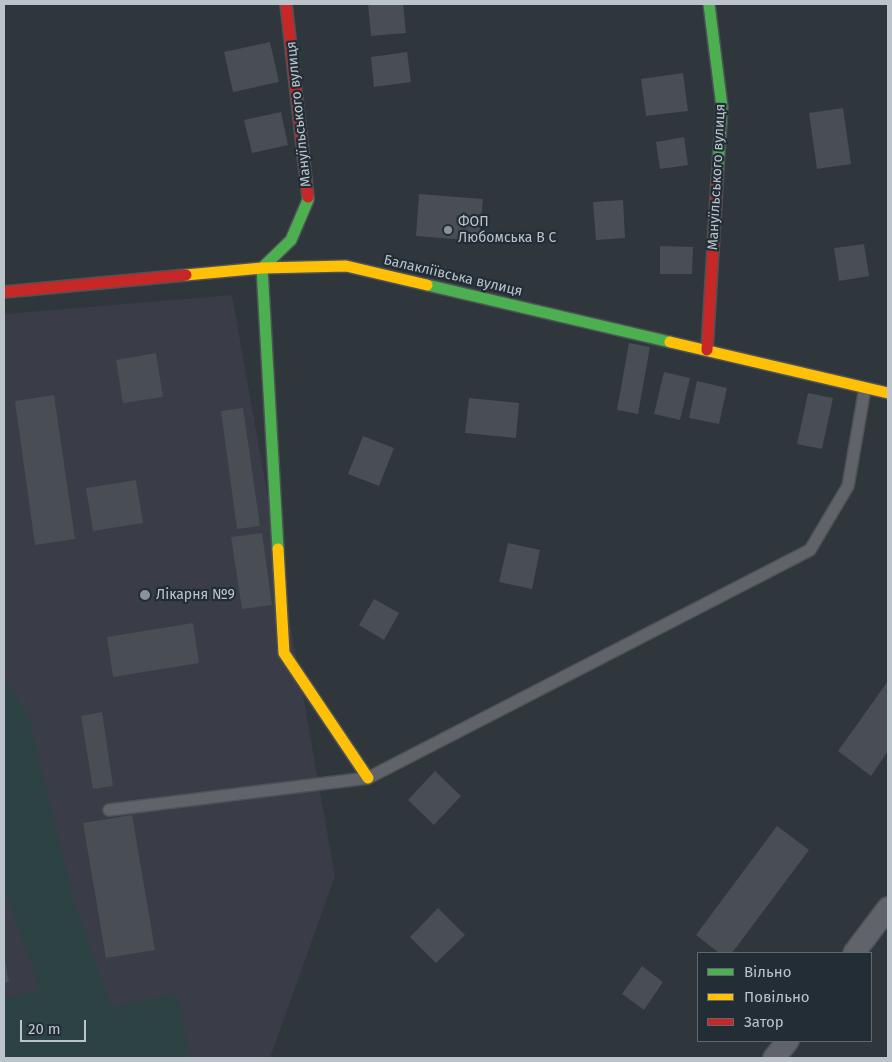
<!DOCTYPE html>
<meta charset="utf-8">
<style>
body{margin:0}
#map{position:relative;width:892px;height:1062px;overflow:hidden;background:#2f363c;font-family:"Fira Sans",sans-serif}
canvas{display:block}
.frame{position:absolute;inset:0;border:5px solid #bbc3cb;pointer-events:none}
.legend{position:absolute;left:697px;top:952px;width:175px;height:90px;box-sizing:border-box;background:#232d36;border:1px solid #606972;margin:0;padding:6px 9px;list-style:none;font-size:15px;color:#bbc3cb}
.legend li{display:flex;align-items:center;gap:10px;height:25px}
.legend b{width:25px;border:1px solid #606972}
.scale{position:absolute;left:20px;top:1020px;width:66px;height:22px;box-sizing:border-box;border:2px solid #bbc3cb;border-top:0;padding-left:6px;font-size:15px;line-height:18px;white-space:nowrap;color:#bbc3cb;-webkit-text-stroke:4px #232d36;paint-order:stroke}
</style>
<div id="map">
<canvas width="892" height="1062"></canvas>
<div class="frame"></div>
<ul class="legend">
<li><b style="height:6px;background:#4caf50"></b>Вільно</li>
<li><b style="height:6px;background:#ffc107"></b>Повільно</li>
<li><b style="height:6px;background:#c62828"></b>Затор</li>
</ul>
<div class="scale">20 m</div>
</div>
<script>
const g = document.querySelector('canvas').getContext('2d');
g.lineJoin = 'round';
function paint(path, color) {
  g.fillStyle = color;
  g.fill(path, 'evenodd');
}
function strokePath(path, color, width, dash) {
  g.strokeStyle = color;
  g.lineWidth = width;
  g.lineCap = dash ? 'butt' : 'round';
  g.setLineDash(dash || []);
  g.stroke(path);
}
function label(font, color, halo, rows, align = 'center') {
  g.font = font + ' "Fira Sans",sans-serif';
  g.lineWidth = 4.5;
  g.setLineDash([]);
  g.textBaseline = 'middle';
  g.strokeStyle = halo;
  g.fillStyle = color;
  for (const [text, x, y, turn = 0] of rows) {
    g.save();
    g.translate(x, y);
    g.rotate((+turn || 0) * Math.PI / 180);
    g.textAlign = isNaN(turn) ? turn : align;
    if (halo) g.strokeText(text, 0, 0);
    g.fillText(text, 0, 0);
    g.restore();
  }
}
const medical = new Path2D(`
 M232,295L335,876L270,1058H4V314Z`);
const green = new Path2D(`
 M4,678L29,717L73,899L111,1007L177,994L190,1058H4V998L40,990L4,887Z`);
const building = new Path2D(`
 M368,4H403L406,33L371,36Z
 M270,42L279,82L233,92L224,52Z
 M407,52L411,82L374,87L371,57Z
 M683,73L688,111L646,116L641,79Z
 M843,108L851,164L817,169L809,113Z
 M281,112L288,145L252,153L244,120Z
 M684,137L688,165L660,169L656,142Z
 M419,194L483,199L479,241L416,236Z
 M623,200L625,238L596,240L593,202Z
 M864,244L869,276L839,281L834,248Z
 M660,246L693,247L692,274H660Z
 M629,343L650,347L638,414L617,410Z
 M156,353L163,397L123,403L116,360Z
 M664,372L690,378L680,420L654,414Z
 M697,381L727,388L719,424L689,418Z
 M808,393L833,398L822,449L797,444Z
 M54,395L75,539L35,545L15,401Z
 M469,398L519,403L516,438L465,433Z
 M243,408L260,526L237,529L221,411Z
 M363,436L394,448L379,486L348,474Z
 M136,480L143,523L93,531L86,488Z
 M262,533L272,605L242,609L231,537Z
 M508,543L540,550L532,589L499,582Z
 M374,599L399,613L384,640L359,625Z
 M193,623L199,663L113,677L107,637Z
 M888,681V751L871,776L838,751Z
 M102,712L113,786L93,789L81,716Z
 M435,771L461,796L434,825L408,800Z
 M132,815L155,950L106,958L83,823Z
 M777,826L809,850L732,953H719L696,935Z
 M438,908L465,935L436,963L410,937Z
 M4,955L9,982L4,983Z
 M642,966L663,982L644,1010L622,994Z`);
const lane = new Path2D(`
 M109,810L368,778L810,550L848,486L865,388`);
const street = new Path2D(`
 M854,953L888,908
 M774,1058L788,1041`);
const fast = new Path2D(`
 M709,4L722,107L717,182
 M427,285L670,342
 M278,549L262,268L291,240L308,200V197`);
const slow = new Path2D(`
 M186,275L262,268L346,266L427,285
 M670,342L888,393
 M278,549L284,653L368,778`);
const jam = new Path2D(`
 M286,4L308,197
 M4,292L186,275
 M707,350L717,182`);
const markers = [
 [448,230,5,"#8a9299"],
 [145,595,6,"#8a9299"]
];
const streetNames = [
 ["Мануїльського вулиця",299,114,-96],
 ["Мануїльського вулиця",717,177,-87],
 ["Балакліївська вулиця",453,276,13]
];
const poiNames = [
 ["ФОП",458,222],
 ["Любомська В С",458,238],
 ["Лікарня №9",156,595]
];
paint(medical, '#3a3c47');
paint(green, '#2d4242');
paint(building, '#484e53');
strokePath(lane, '#4d5256', 14);
strokePath(street, '#4d5256', 24);
strokePath(fast, '#4d5256', 14);
strokePath(slow, '#4d5256', 14);
strokePath(jam, '#4d5256', 14);
strokePath(lane, '#60646a', 11);
strokePath(street, '#60646a', 21);
strokePath(fast, '#4caf50', 11);
strokePath(slow, '#ffc107', 11);
strokePath(jam, '#c62828', 11);
for (const [x, y, r, color] of markers) {
  const dot = new Path2D();
  dot.arc(x, y, r, 0, 2 * Math.PI);
  g.fillStyle = color;
  g.fill(dot);
  strokePath(dot, '#232d36', 2);
}
label('14px', '#bbc3cb', '#232d36', streetNames);
label('14px', '#bbc3cb', '#232d36', poiNames, 'left');
</script>
